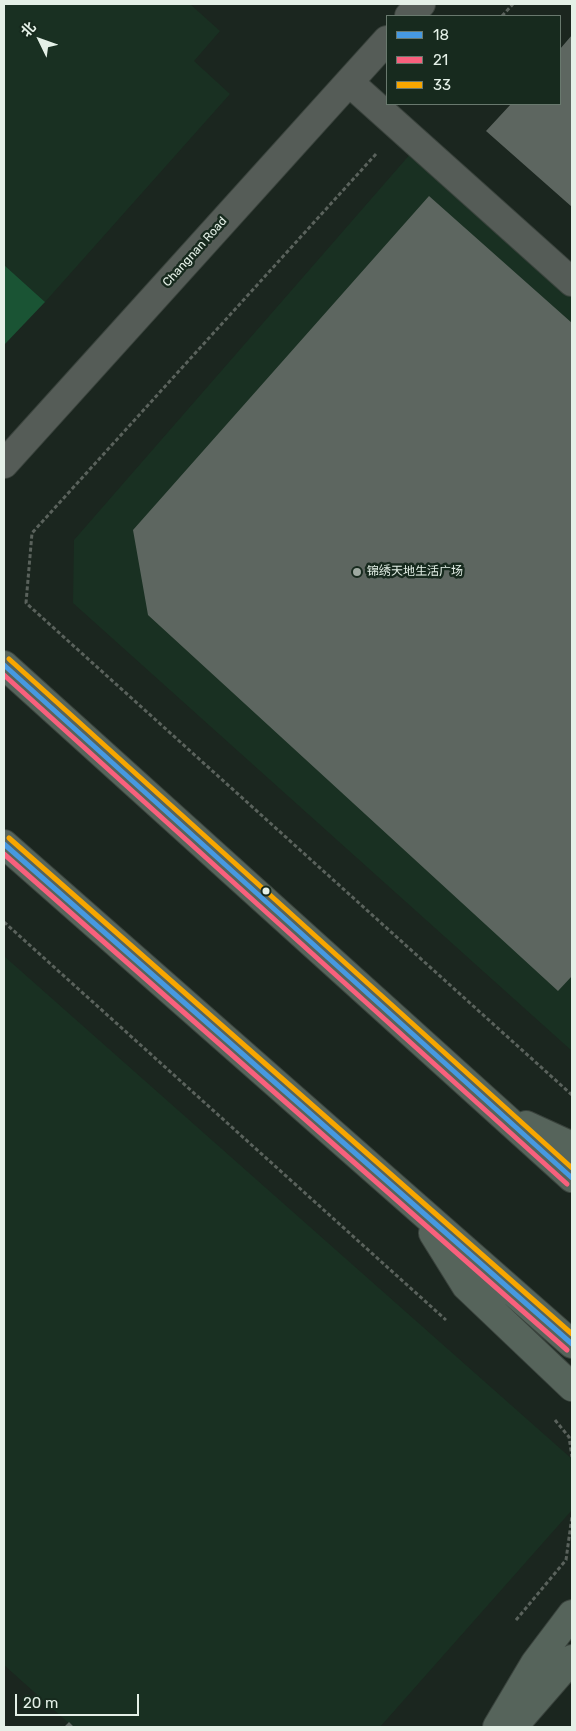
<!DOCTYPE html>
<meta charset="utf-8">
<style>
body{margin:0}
#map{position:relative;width:576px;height:1731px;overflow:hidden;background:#1b261f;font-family:Rubik,"Noto Sans SC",sans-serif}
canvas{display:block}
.frame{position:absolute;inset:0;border:5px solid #e4f0e7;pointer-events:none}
.legend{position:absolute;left:386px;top:15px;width:175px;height:90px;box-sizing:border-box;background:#172a1e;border:1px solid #69796e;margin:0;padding:6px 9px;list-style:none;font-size:15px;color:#e4f0e7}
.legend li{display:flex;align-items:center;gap:10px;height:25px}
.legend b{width:25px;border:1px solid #69796e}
.north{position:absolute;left:15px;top:15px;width:50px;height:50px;-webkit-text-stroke:4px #172a1e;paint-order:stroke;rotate:312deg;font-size:14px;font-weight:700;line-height:20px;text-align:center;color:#e4f0e7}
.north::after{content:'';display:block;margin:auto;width:18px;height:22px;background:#e4f0e7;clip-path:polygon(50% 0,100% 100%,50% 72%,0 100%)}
.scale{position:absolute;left:15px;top:1694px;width:124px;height:22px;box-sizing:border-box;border:2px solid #e4f0e7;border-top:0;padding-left:6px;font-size:15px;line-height:18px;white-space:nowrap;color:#e4f0e7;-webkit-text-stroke:4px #172a1e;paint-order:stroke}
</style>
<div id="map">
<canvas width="576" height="1731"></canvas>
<div class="frame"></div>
<ul class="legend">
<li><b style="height:6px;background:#4699e1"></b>18</li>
<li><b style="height:6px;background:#f8607d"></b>21</li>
<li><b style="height:6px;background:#f7a600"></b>33</li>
</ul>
<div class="north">北</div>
<div class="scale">20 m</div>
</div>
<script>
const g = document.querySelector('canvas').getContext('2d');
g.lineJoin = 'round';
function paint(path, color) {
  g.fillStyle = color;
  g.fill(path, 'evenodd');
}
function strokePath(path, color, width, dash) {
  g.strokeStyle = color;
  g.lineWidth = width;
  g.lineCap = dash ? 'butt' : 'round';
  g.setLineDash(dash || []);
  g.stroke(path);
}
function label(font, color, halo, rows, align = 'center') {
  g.font = font + ' Rubik,"Noto Sans SC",sans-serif';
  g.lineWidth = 5;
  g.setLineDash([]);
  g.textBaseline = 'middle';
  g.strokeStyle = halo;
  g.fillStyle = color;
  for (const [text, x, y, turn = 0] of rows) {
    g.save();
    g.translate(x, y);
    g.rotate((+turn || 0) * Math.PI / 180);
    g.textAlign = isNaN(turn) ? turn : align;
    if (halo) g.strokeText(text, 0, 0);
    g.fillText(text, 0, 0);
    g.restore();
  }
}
const built = new Path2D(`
 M4,4H190L220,31L194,61L230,94L45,302L4,265Z
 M419,144L572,278V1051L73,603L74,540Z
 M4,956L572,1459V1510L380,1727H73L4,1665Z`);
const green = new Path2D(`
 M4,265L45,302L4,345Z`);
const building = new Path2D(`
 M572,35V207L486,131L511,104H560V49Z
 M429,196L572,323V976L558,991L148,615L133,530Z
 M69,1722L74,1727H64Z`);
const path = new Path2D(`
 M502,16L513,4
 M376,154L32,533L26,603L572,1095
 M4,922L446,1320
 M555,1420L569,1437L572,1457
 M516,1620L566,1560L572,1516`);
const minor = new Path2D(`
 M409,16L421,4
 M349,82L572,282
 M4,464L387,40`);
const major = new Path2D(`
 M4,665L572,1178
 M4,844L572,1344
 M526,1125L572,1146
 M433,1233L466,1286L572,1387
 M497,1727L535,1663L572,1614
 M513,1727L572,1659`);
const bus1 = new Path2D(`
 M4,665L572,1178
 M4,844L572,1344`);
const bus2 = new Path2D(`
 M4,675L567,1184
 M4,854L567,1350`);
const bus3 = new Path2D(`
 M9,659L572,1168
 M9,838L572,1334`);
const markers = [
 [357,572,5,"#9ea9a1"],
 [266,891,4.5,"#e4f0e7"]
];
const streetNames = [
 ["Changnan Road",195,252,-48]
];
const poiNames = [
 ["锦绣天地生活广场",367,572]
];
paint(built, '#193022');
paint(green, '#1a5434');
paint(building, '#5d6660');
strokePath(minor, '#3a433d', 30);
strokePath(major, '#3a433d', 30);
strokePath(path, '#5a625c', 3, [4, 2.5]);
strokePath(minor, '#555c57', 28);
strokePath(major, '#56645b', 28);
strokePath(bus1, '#4699e1', 5);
strokePath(bus2, '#f8607d', 5);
strokePath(bus3, '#f7a600', 5);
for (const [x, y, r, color] of markers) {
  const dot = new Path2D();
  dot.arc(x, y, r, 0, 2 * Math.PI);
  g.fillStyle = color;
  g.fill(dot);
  strokePath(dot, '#172a1e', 2);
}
label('12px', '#e4f0e7', '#172a1e', streetNames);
label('12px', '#e4f0e7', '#172a1e', poiNames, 'left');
</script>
